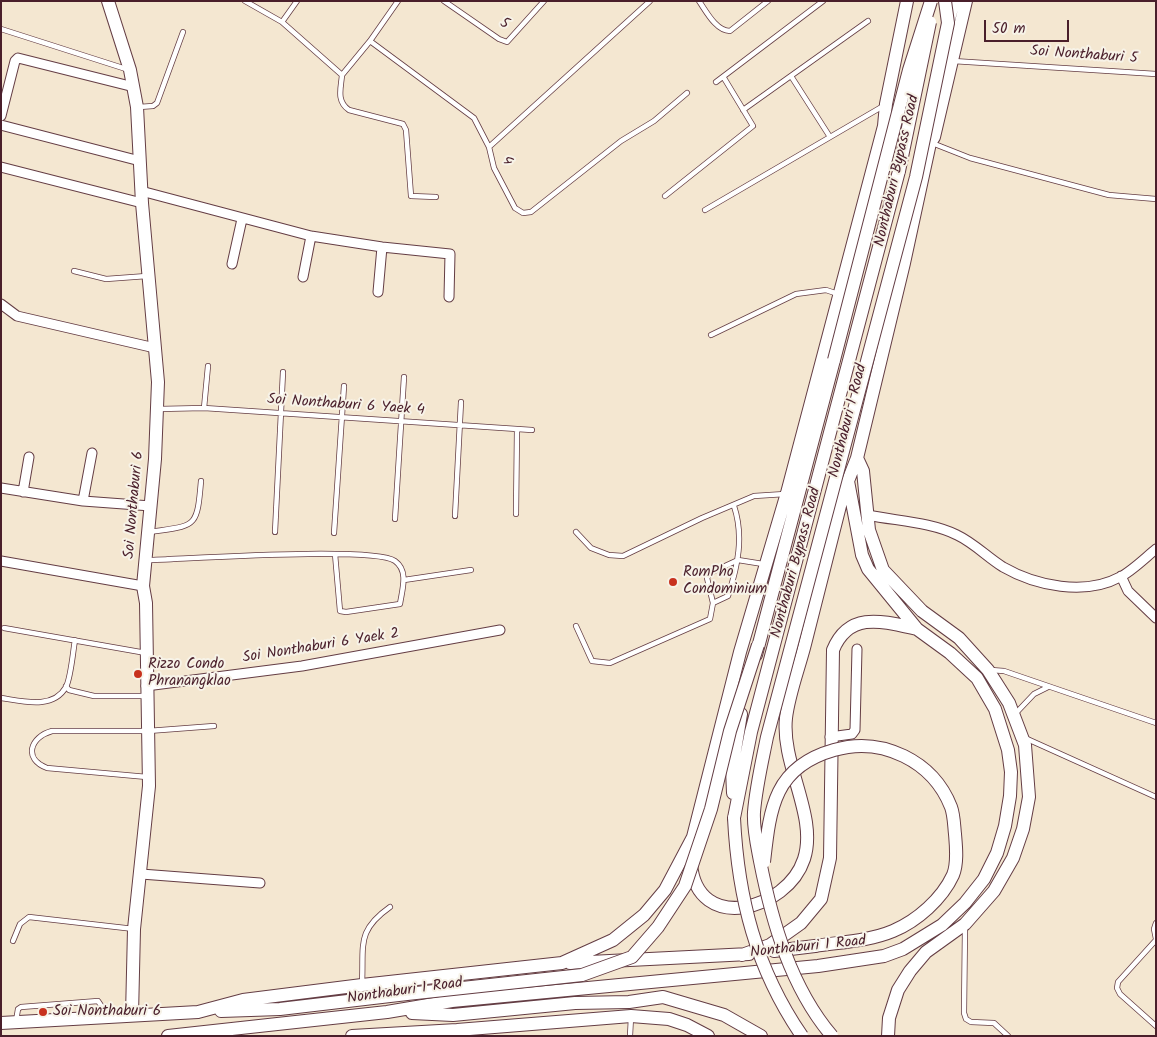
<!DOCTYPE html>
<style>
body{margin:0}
#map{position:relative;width:1157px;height:1037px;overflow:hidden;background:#f4e7d1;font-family:Kalam,sans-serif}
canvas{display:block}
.frame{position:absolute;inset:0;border:2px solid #4a1f2b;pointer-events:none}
.scale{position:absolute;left:984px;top:20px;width:85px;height:22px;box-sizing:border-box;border:2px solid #4a1f2b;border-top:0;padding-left:6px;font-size:15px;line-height:18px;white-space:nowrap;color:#4a1f2b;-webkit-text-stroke:4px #f7f3e8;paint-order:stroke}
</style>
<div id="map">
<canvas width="1157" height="1037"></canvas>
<div class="frame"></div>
<div class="scale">50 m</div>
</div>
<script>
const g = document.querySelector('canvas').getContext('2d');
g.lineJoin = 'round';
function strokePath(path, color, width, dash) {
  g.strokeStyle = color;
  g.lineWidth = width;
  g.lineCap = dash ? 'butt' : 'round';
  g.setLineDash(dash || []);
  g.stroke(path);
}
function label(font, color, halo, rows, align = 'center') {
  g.font = font + ' Kalam,sans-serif';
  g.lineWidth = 4;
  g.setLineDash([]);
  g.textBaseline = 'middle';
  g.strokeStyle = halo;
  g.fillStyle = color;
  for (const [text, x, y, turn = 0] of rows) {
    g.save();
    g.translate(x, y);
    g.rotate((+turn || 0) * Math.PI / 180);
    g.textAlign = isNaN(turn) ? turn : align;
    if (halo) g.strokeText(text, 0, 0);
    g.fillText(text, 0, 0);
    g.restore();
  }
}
const lane = new Path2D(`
 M245,1L282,22L342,75C341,88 336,101 349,110L403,124L406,130L411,196L436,197
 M444,1L499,39L507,42L544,1
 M699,1C706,11 716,31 730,31L768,1
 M282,22L297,1
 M1,29L126,69
 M370,41L474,118L489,147L494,168L515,208L523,213L531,212L621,141L654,121L687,93
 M953,61L1156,74
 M342,75L370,41L398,1
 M791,76L830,137
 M716,82L823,1
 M139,107L153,106L157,103L183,32
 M743,110L868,21
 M932,143L970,158L1109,195L1156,199
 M489,147L650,1
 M665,196L753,126L724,78
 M705,210L885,105
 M74,271L106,279L147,276
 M711,335L796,294L826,290L838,294
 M204,408L208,366
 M159,409L204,408L532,430
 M516,514L517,429
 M455,516L461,402
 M395,519L404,377
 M150,532C196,525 197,529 201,481
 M275,532L283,372
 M576,532L591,548L609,555L623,556L702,518L754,496L785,494
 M334,533L344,386
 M148,560C186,559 373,546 395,561C409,571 402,590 400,604L346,612L340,611L335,554
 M404,580L471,570
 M713,603L728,596C738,566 744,536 734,506
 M576,626L592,661L610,663L710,619L713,603L707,578L710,573L738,560L763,564
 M4,628L146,653
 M991,670L1004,671L1156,723
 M66,686L69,690L94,696H145
 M1,698C22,701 53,710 66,687C71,677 73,651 75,640
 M1016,713L1034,694L1048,687
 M1025,738L1156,797
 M147,777L47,768C23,759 30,737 52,731H148L214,726
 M1156,923L1154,929L1156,939
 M965,927L964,1013L966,1019L971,1022L994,1023L1008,1036
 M1156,940L1118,982L1117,988L1120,994L1156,1026
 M13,941L20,924L29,917L134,929
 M362,983C364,945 356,931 390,907
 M16,1021L18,1009L21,1007L98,1001L102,1007L104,1017
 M630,1036L631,1017`);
const street = new Path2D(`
 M1,116L15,61L18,58L134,87
 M1,125L140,161
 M1,167L142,203
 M141,191L311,236L382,247L450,254L449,297
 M232,264L242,219
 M303,277L311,236
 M378,292L382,247
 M1,304L17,316L155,348
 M1,488L83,501L151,506
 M23,492L29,457
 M83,501L92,453
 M868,515C896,521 931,522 957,535C974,543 987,557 1003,567C1036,586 1085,596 1120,577C1132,571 1146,557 1156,549
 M1,561L143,586
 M1121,576L1128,591L1156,618
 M146,686L302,666L500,630
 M830,737L852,734L855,730L857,649
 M141,874L260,883`);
const secondary = new Path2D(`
 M108,1L130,70L137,107L142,203L158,382L155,459L143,586L146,603L149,786L134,929L132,1015
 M948,23L954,1
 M857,458L863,471L869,530L883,570L922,611L959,638L988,670L1009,703L1025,745L1029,797L1023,829L1013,858L994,891L965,924L926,952L910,971L898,990L889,1018L888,1036
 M756,655L834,360
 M733,793L732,769L741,714
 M734,818L751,732L899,171
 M691,864C697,934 787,911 804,859C818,816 781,765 786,718C789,693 799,668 805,644C818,593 831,541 844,490L848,481
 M774,951L815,946
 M742,955L770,945L801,923L821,899L830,858L833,650C849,611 882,621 917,629
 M570,963L749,954
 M221,1011L280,1009L407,994
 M412,1013L453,1015L575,1003L629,1002L663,997L724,1015L761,1036
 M1,1023L198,1012L243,1000L362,985L562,963L613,940L644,915L665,890L693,837L740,652L787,493L884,126L886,104L907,1
 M168,1036L387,1012L452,1001L818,966L884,956L903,949L942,925L965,903L984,879L997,853L1005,826L1010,796L1011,772L1008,750L995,709L977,678L950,653L917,629L868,569L862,555L848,481L857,458L904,263L930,143L934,137L966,1
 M352,1036L457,1030L631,1016L669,1019L687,1025L708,1036`);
const secondaryBridge = new Path2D(`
 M899,171L930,22
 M834,360L909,70L931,1
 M734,818C738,898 756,969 802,1036
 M764,862C770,808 774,767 834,750C882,736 933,761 951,807C954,815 954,825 955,834C956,846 958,863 953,875C942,899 917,921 893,931C869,941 841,942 815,946
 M407,994L582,975L632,957L658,927L685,886L711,809L730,731L758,645
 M832,1036C791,988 772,922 760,861C757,845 753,828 754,812C756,787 762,762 767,737L916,177L948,23L945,1`);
const markers = [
 [673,582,5,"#c8321e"],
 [138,674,5,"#c8321e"],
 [43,1012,5,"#c8321e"]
];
const streetNames = [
 ["5",504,25,25],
 ["Soi Nonthaburi 5",1084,56,4],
 ["4",506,161,72],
 ["Nonthaburi Bypass Road",898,171,-77],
 ["Soi Nonthaburi 6 Yaek 4",346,406,4],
 ["Nonthaburi 1 Road",849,421,-76],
 ["Soi Nonthaburi 6",135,505,-85],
 ["Nonthaburi Bypass Road",797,563,-75],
 ["Soi Nonthaburi 6 Yaek 2",321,647,-9],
 ["Nonthaburi 1 Road",808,948,-6],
 ["Nonthaburi 1 Road",405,992,-8]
];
const poiNames = [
 ["RomPho",683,573],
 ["Condominium",683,590],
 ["Rizzo Condo",148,665],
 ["Phranangklao",148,682],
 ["Soi Nonthaburi 6",53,1012]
];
strokePath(lane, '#643d44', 6);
strokePath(street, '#643d44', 11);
strokePath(secondary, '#643d44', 14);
strokePath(lane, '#fff', 4.5);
strokePath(street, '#fff', 9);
strokePath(secondary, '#fff', 12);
strokePath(secondaryBridge, '#643d44', 14, []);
strokePath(secondaryBridge, '#fff', 12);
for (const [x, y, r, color] of markers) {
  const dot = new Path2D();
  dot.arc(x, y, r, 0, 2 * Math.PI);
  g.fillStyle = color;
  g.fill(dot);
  strokePath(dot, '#f7f3e8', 2);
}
label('15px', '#4a1f2b', '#f7f3e8', streetNames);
label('15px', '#4a1f2b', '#f7f3e8', poiNames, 'left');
</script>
